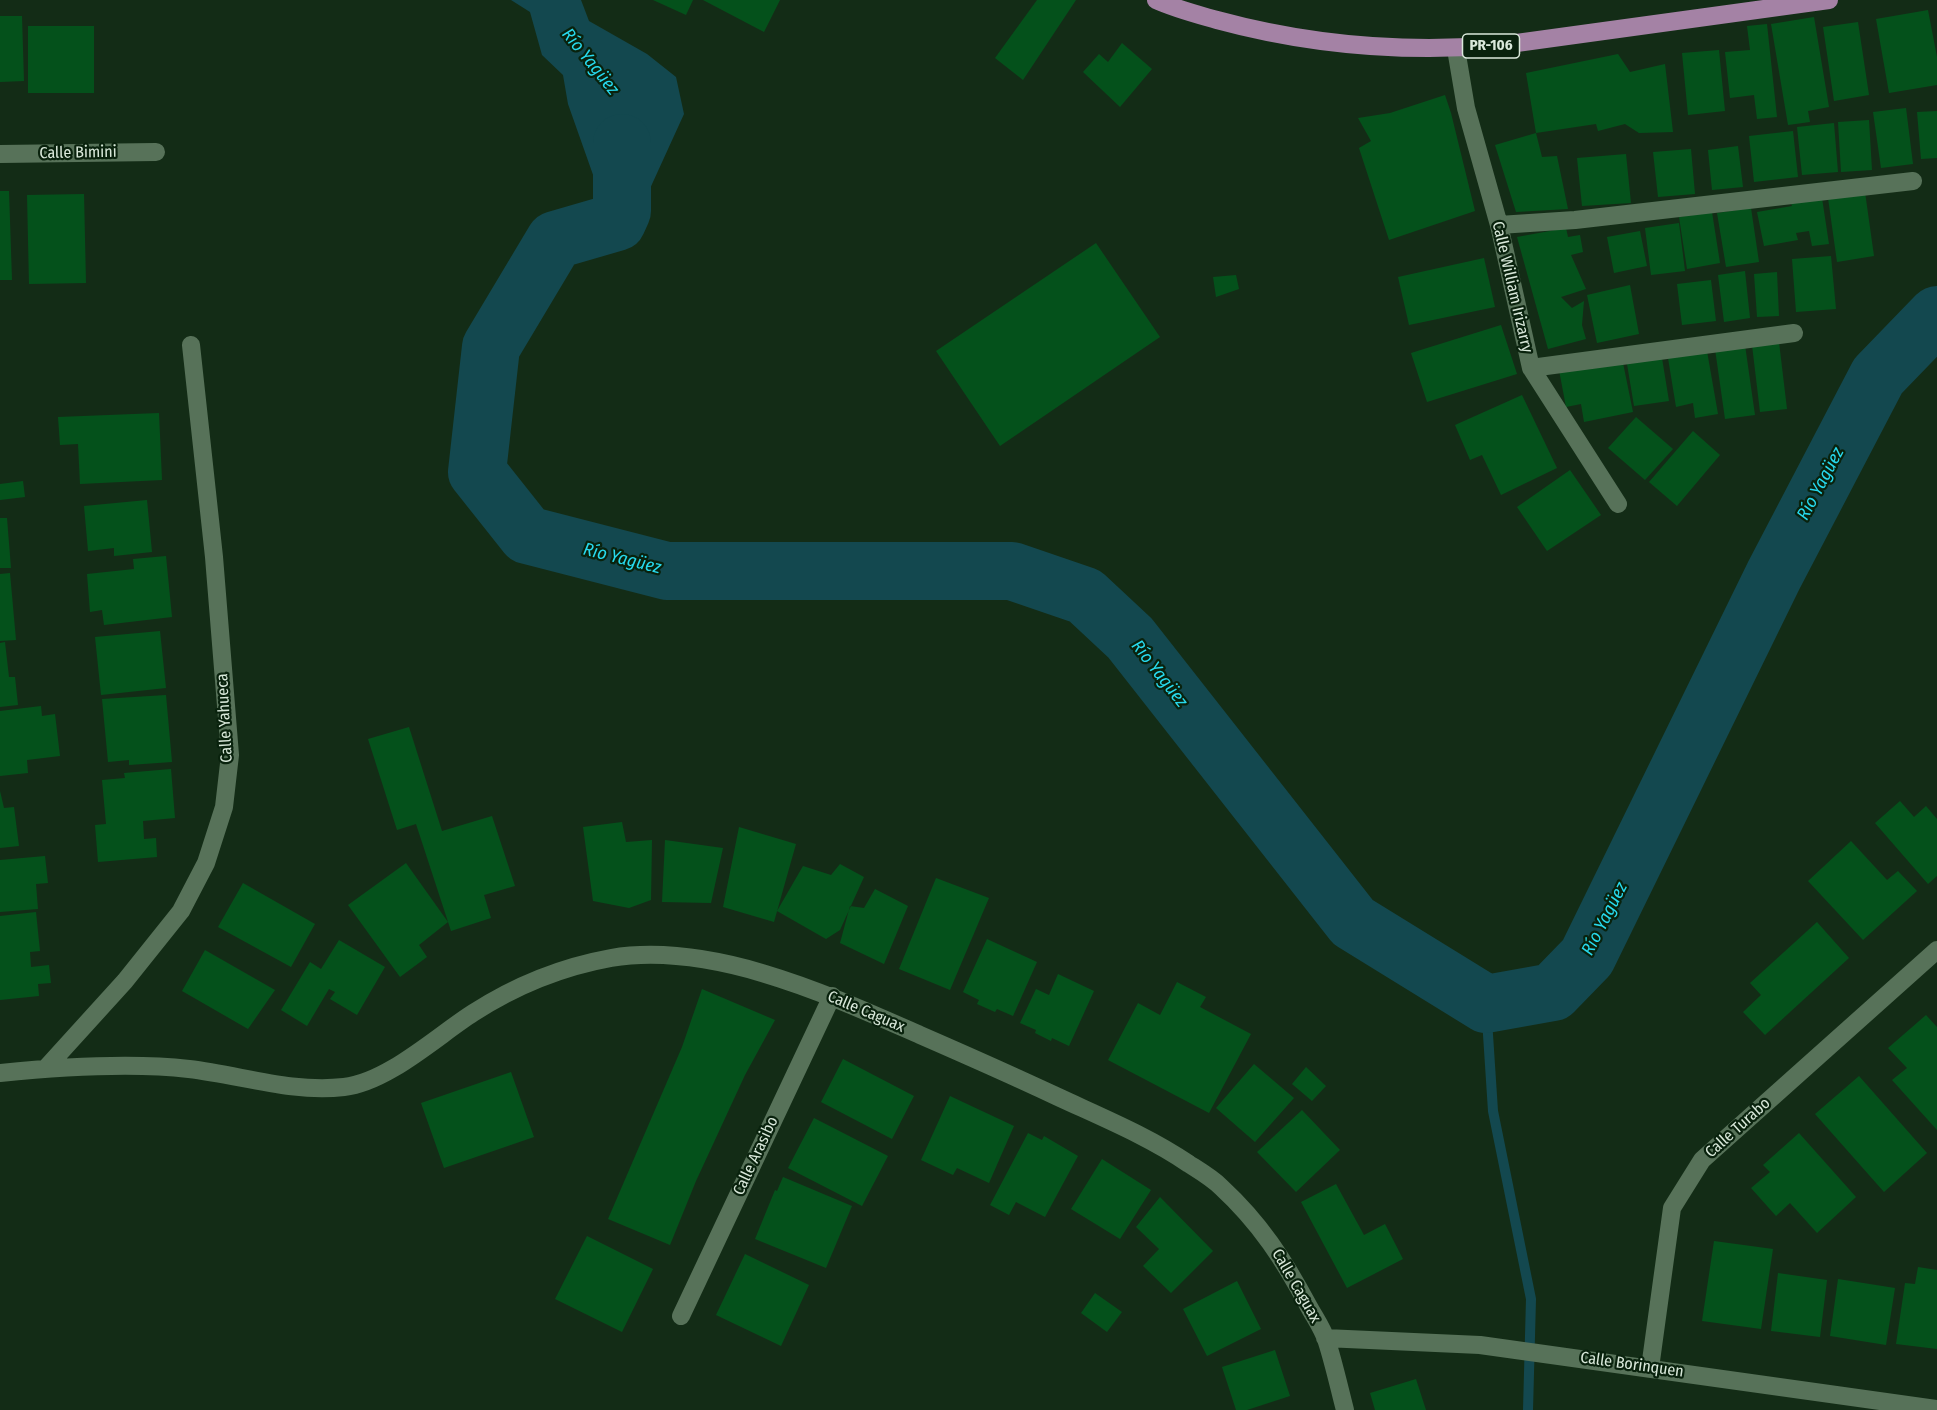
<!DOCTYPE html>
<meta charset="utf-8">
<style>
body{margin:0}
canvas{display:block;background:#132c16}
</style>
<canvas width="1937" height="1410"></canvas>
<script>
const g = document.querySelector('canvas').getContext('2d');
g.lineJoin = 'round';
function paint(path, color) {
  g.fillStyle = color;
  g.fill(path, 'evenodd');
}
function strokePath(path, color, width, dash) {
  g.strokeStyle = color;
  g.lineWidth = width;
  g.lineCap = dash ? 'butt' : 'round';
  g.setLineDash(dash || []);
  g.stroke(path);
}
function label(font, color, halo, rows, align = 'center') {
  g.font = font + ' "Fira Sans Condensed",sans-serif';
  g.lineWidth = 4.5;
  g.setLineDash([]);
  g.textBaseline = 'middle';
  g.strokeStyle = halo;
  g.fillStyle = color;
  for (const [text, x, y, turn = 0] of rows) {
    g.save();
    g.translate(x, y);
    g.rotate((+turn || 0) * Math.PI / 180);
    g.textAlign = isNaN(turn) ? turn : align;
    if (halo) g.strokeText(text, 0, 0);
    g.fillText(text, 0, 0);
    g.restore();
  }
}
const water = new Path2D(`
 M511,0H581L589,21L647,54L676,77L684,114L637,217L617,222L603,203L568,104L563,75L542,55L530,12Z`);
const stream = new Path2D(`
 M1486,1004L1493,1111L1531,1299L1528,1410`);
const river = new Path2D(`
 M622,143V211L617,222L555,240L491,347L477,472L527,535L667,571H1012L1085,596L1130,638L1353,922L1486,1004L1553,992L1587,957L1774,575L1878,376L1937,315`);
const building = new Path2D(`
 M653,0H693L686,15Z
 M703,0H780L764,32Z
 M1037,0H1076L1023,80L995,58Z
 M1928,10L1937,57V85L1889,93L1876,19Z
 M0,16H22L24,81L0,82Z
 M1814,17L1829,107L1808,111L1810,122L1788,125L1771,24Z
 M1858,22L1869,95L1834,101L1823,27Z
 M1767,24L1777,117L1757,119L1754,95L1730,98L1725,52L1750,50L1747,26Z
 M28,26H94V93H28Z
 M1122,43L1152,69L1120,107L1083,72L1099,54L1108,62Z
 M1719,50L1725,111L1688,115L1682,53Z
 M1618,54L1630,72L1665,64L1673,132L1639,133L1625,124L1598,131L1596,124L1536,133L1526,73Z
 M1445,95L1451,113L1475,211L1389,240L1359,148L1371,141L1358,118L1390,113Z
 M1906,108L1913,164L1881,168L1873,112Z
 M1937,111V158L1921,159L1917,112Z
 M1869,120L1872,170L1841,172L1838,122Z
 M1834,123L1838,172L1802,175L1797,127Z
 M1793,131L1798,177L1754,182L1749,136Z
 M1536,133L1542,157L1557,156L1568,209L1516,212L1495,145Z
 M1738,146L1743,187L1712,190L1708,150Z
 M1691,149L1695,194L1658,197L1653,152Z
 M1626,154L1631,203L1582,206L1577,158Z
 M0,191H9L12,280H0Z
 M1865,192L1874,256L1837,262L1828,198Z
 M84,194L86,283L29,284L27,195Z
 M1822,198L1829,244L1812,246L1809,231L1796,233L1798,240L1764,246L1757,212L1792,206L1791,203Z
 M1751,208L1759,262L1726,267L1717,213Z
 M1712,212L1720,263L1687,269L1679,217Z
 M1679,223L1685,271L1651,275L1645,228Z
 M1566,228L1568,237L1580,235L1583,252L1571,255L1586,289L1561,297L1572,308L1584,301L1582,325L1586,339L1548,349L1517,237Z
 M1640,231L1647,266L1614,273L1607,237Z
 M1096,243L1160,337L1000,446L936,351Z
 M1831,256L1836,309L1796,312L1792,259Z
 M1484,258L1495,307L1409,325L1398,277Z
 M1745,271L1750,318L1724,322L1718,275Z
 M1777,272L1779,316L1757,317L1754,274Z
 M1236,275L1239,289L1216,297L1213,277Z
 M1711,280L1716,321L1682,325L1677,284Z
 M1630,285L1639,334L1597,343L1587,295Z
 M1501,325L1517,374L1427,402L1411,353Z
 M1779,342L1787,409L1760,412L1752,345Z
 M1745,345L1755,415L1725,419L1715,349Z
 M1707,351L1718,414L1695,418L1693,403L1676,407L1668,358Z
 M1622,358L1633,412L1584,422L1581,404L1566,407L1559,370Z
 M1662,358L1669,401L1634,406L1627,364Z
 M1522,395L1557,468L1501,495L1482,455L1470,460L1455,425Z
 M159,413L162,480L80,484L78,444L60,445L58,417Z
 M1636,417L1673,449L1645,480L1608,448Z
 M1693,431L1720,455L1677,506L1649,482Z
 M1570,470L1601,515L1547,551L1517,507Z
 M23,481L25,497L0,500V484Z
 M147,500L152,552L114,556V548L88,551L84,506Z
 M0,518H7L11,568H0Z
 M166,556L172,617L104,625L102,610L90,612L87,574L134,569L133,559Z
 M10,573L16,640L0,641V574Z
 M160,631L166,688L101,695L95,637Z
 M5,642L9,677H15L18,705L0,707V643Z
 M166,695L172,762L129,765V760L108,762L102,699Z
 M41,706L42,716L55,714L60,756L27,760L28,773L0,776V711Z
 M409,727L442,831L492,816L515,886L484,895L491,918L451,931L416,824L397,830L368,739Z
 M171,769L175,818L143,821L144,839L156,838L157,857L98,862L95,825L106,824L102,780L125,778L124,773Z
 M0,791L4,808L14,807L19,846L0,848Z
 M1900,801L1914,817L1926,806L1937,819V876L1928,884L1875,823Z
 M622,822L626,842L652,840L651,900L629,908L593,901L583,827Z
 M739,827L796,844L774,922L723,907Z
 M665,840L723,848L711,903L662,902Z
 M1851,841L1887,880L1898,871L1917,891L1863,940L1808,881Z
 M45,856L48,883L36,884L38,909L0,912V860Z
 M406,863L448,922L419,945L427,957L400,977L348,905Z
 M840,864L864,877L840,930L826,939L777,911L803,866L831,875Z
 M936,878L989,898L950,990L899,969Z
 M243,883L315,924L291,967L218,927Z
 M875,889L908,906L884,964L840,943L850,906L864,908Z
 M36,912L40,951L30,952L31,967L49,965L51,983L38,984L39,996L0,1000V916Z
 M1817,922L1849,958L1765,1035L1743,1012L1761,995L1750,983Z
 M987,939L1037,962L1013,1016L997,1009L995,1012L977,1004L979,1000L963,992Z
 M339,940L385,967L357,1015L330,999L335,992L329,989L307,1026L281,1010L310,962L321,969Z
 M205,950L275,990L248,1029L182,991Z
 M1058,974L1094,991L1069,1046L1052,1038L1051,1041L1035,1033L1036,1030L1020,1023L1036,989L1049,995Z
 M1177,982L1206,997L1200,1007L1251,1034L1209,1113L1108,1060L1138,1003L1160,1015Z
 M702,989L775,1020L745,1075L696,1181L670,1245L608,1219L682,1047Z
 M1926,1015L1937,1027V1130L1892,1080L1907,1068L1888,1048Z
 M843,1059L914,1096L892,1139L821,1102Z
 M1254,1064L1294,1098L1255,1142L1216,1108Z
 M1306,1067L1326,1086L1312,1101L1292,1084Z
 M511,1072L534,1137L444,1168L421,1103Z
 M1859,1076L1927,1153L1884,1192L1815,1114Z
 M950,1096L1014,1126L989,1183L957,1168L953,1175L921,1160Z
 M1302,1110L1340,1150L1296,1192L1257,1152Z
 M814,1118L888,1156L862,1206L788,1168Z
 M1028,1133L1042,1140L1044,1136L1078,1156L1045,1217L1016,1202L1009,1215L990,1205Z
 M1799,1133L1856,1197L1817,1233L1790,1203L1776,1216L1751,1188L1770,1172L1763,1165Z
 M1102,1159L1151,1190L1120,1239L1071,1209Z
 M783,1177L852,1206L826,1268L755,1239L775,1190L777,1191Z
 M1336,1184L1364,1235L1385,1224L1403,1259L1347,1288L1301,1202Z
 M1160,1197L1213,1251L1171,1293L1143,1266L1159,1249L1136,1227Z
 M587,1236L653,1269L622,1332L555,1299Z
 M1714,1241L1773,1249L1761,1329L1702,1321Z
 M745,1254L809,1285L781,1346L716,1315Z
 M1918,1267L1937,1270V1349L1896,1344L1905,1283L1915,1284Z
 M1778,1273L1827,1280L1820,1337L1771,1331Z
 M1838,1279L1895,1288L1886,1345L1830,1336Z
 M1237,1281L1261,1329L1207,1356L1183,1309Z
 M1095,1293L1122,1312L1107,1332L1081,1313Z
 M1275,1350L1290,1396L1247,1410H1236L1222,1367Z
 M1416,1379L1426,1410H1375L1370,1393Z`);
const minor = new Path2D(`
 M1456,49L1466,108L1499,225L1531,368L1618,504
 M0,154L156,152
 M1499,225L1575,220L1913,181
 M1531,368L1794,333
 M46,1068L125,981L181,911L206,863L224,807L230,755L214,557L191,345
 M0,1073C59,1067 129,1062 189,1069C241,1075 291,1093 344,1087C388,1082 437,1036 473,1013C515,986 561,967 611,958C712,941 829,995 920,1035C966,1055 1011,1075 1056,1096C1101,1117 1148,1136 1189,1164C1200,1171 1212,1178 1221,1187C1260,1223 1284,1260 1309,1307C1315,1318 1323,1329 1327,1342C1334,1364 1339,1387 1345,1410
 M681,1316L832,996
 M1325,1338L1480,1345L1937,1409
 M1650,1368L1672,1208L1702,1160L1937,950`);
const major = new Path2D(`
 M1156,0C1176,9 1196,14 1217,20C1309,45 1407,53 1502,45L1829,0`);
const shields = [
 [1491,46,57]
];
const shieldNames = [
 ["PR-106",1491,46]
];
const streetNames = [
 ["Calle Bimini",78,153,-1],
 ["Calle William Irizarry",1512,287,77],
 ["Calle Yahueca",225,718,-93],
 ["Calle Caguax",866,1012,23],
 ["Calle Turabo",1738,1128,-42],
 ["Calle Arasibo",756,1156,-65],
 ["Calle Caguax",1296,1286,60],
 ["Calle Borinquen",1632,1365,8]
];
const waterNames = [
 ["Río Yagüez",590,62,51],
 ["Río Yagüez",1821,484,-62],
 ["Río Yagüez",622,559,14],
 ["Río Yagüez",1159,674,52],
 ["Río Yagüez",1605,919,-63]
];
paint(water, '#13484f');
strokePath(stream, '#13484f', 10);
strokePath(river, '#13484f', 58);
paint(building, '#04511b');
strokePath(minor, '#577259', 18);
strokePath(major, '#a482a5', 18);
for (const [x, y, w] of shields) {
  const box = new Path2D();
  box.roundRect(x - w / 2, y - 12, w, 24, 4.5);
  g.fillStyle = '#09220d';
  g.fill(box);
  strokePath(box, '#d9e8da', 1.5);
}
label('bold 15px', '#d9e8da', null, shieldNames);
label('16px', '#d9e8da', '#09220d', streetNames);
label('italic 18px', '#27d9ed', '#09220d', waterNames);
</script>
